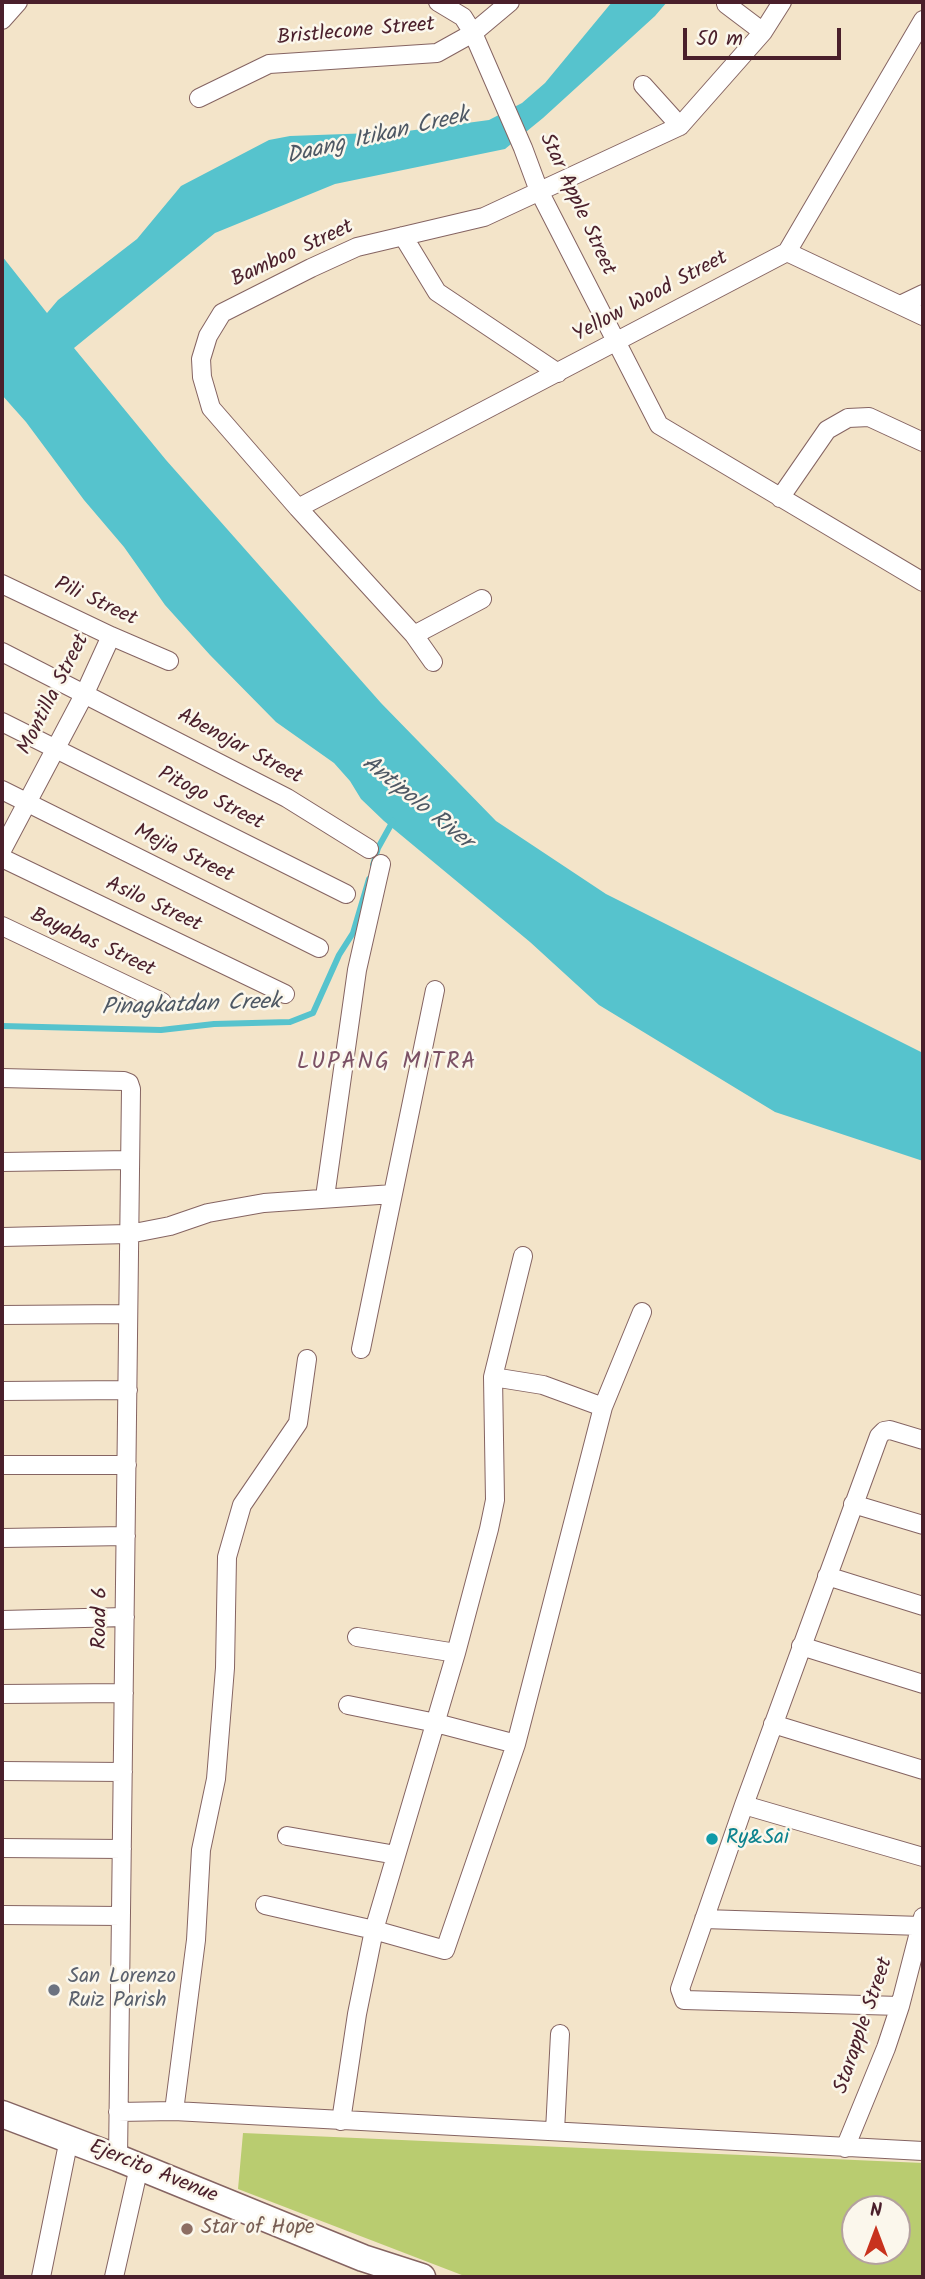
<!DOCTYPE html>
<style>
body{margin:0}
#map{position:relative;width:925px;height:2279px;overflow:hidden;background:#f3e4c9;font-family:Kalam,sans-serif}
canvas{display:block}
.frame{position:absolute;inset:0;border:4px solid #4a1f2b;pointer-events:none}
.north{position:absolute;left:841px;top:2195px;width:70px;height:70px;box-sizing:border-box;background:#fbf7ec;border:2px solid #b4a19f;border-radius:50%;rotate:0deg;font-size:19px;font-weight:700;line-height:28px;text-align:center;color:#4a1f2b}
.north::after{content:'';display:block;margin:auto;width:24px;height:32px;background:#c8321e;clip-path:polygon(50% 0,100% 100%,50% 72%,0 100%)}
.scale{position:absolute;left:683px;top:28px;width:158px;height:32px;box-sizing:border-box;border:4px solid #4a1f2b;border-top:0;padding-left:9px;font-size:21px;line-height:24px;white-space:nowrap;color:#4a1f2b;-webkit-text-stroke:5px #fbf7ec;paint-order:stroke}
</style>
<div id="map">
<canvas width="925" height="2279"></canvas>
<div class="frame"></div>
<div class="north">N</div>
<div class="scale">50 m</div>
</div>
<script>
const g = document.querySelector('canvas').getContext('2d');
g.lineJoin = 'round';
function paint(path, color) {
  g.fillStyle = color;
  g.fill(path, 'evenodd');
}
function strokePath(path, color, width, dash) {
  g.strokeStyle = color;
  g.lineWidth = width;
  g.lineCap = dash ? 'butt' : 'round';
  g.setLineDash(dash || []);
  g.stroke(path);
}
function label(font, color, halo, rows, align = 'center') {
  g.font = font + ' Kalam,sans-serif';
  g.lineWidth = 5;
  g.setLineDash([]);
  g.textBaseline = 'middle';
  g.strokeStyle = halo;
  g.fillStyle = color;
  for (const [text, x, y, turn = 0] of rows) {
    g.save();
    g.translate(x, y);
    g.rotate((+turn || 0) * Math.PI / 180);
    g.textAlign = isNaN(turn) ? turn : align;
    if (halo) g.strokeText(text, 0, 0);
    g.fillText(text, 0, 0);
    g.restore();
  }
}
const green = new Path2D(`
 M243,2133L923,2163V2277H467L238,2189ZM855,2209H897V2251H855Z`);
const water = new Path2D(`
 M612,2H667L655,16L543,118L505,149L335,184L215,233L74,348L166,460L381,703L496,821L606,894L923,1053V1161L775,1112L599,1005L530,942L384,821L361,799L350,781L334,763L276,722L210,655L165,605L124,547L84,500L26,422L2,395V256L47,313L58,300L137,239L181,186L269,140L290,136L400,132L489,120L522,103L545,83Z`);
const stream = new Path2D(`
 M373,865L378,848L393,821
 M2,1026L161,1030L214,1024L290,1022L313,1013L339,955L353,933L369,879`);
const minor = new Path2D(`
 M438,2L463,17L473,33L523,148L539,191L659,425L923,582
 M726,4L763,32
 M2,20L18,2
 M643,85L680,126
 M199,98L269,64L437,53L473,33L510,2
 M403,236L437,292L558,373
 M787,252L923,316
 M900,305L923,294
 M780,498L827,430L848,418L869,417L923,442
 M298,508L787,252L923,20
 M2,584L111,636L169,661
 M414,635L482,599
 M2,652L287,798L369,849
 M433,662L414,635L298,508L211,408L202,377L201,359L208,336L222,313L311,268L357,247L484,217L680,126L763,32L782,2
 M2,722L346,894
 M2,790L319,948
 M2,850L85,693L111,636
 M2,858L285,994
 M2,926L162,1002
 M2,1078L124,1081L129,1083L131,1089L118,2158
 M2,1162L130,1160
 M325,1197L357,970L381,864
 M2,1237L129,1234L170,1226L208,1213L264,1203L393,1194
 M2,1315L128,1314
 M361,1349L435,990
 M493,1377L543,1385L603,1407
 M2,1391L128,1390
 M2,1465H127
 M853,1504L923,1525
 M2,1538L126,1536
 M827,1576L923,1606
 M2,1620L125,1617
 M357,1637L456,1653
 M801,1646L923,1684
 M2,1694L124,1693
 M348,1705L436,1723L516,1744
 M773,1724L923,1770
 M2,1771L123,1772
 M744,1805L923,1857
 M287,1836L396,1855
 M2,1848L122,1849
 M265,1905L374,1930L445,1950L516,1744L603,1407L642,1312
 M2,1915L121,1916
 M704,1919L921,1926
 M900,2006L684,2000L680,1989L744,1805L879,1436L884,1431L890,1430L923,1440
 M174,2111L196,1940L201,1850L216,1779L225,1668L227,1557L242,1505L298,1423L307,1359
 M118,2112L174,2111L923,2151
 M341,2121L357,2014L374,1930L456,1653L489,1529L495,1500L493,1377L523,1256
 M555,2131L560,2034
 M845,2148L886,2048L900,2006L923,1917
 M41,2277L69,2139
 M114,2277L139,2167`);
const secondary = new Path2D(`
 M2,2114L118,2158L363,2258L422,2277`);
const markers = [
 [712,1839,7,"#0f9aa8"],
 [54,1990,7,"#6b7280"],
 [187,2229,7,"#8d6e63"]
];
const streetNames = [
 ["Bristlecone Street",356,33,-5],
 ["Star Apple Street",576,205,65],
 ["Bamboo Street",293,255,-25],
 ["Yellow Wood Street",651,298,-28],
 ["Pili Street",95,603,25],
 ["Montilla Street",55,695,-63],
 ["Abenojar Street",239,748,28],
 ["Pitogo Street",210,800,27],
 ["Mejia Street",183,855,26],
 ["Asilo Street",153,906,25],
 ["Bayabas Street",92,944,25],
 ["Road 6",102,1618,-89],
 ["Starapple Street",865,2026,-71],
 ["Ejercito Avenue",153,2173,22]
];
const cultureNames = [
 ["Ry&Sai",726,1839]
];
const worshipNames = [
 ["San Lorenzo",68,1978],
 ["Ruiz Parish",68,2002]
];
const educationNames = [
 ["Star of Hope",201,2229]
];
const waterNames = [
 ["Daang Itikan Creek",378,138,-13],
 ["Antipolo River",416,804,39],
 ["Pinagkatdan Creek",191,1007,-2]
];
const neighbourhoodNames = [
 ["LUPANG MITRA",387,1064]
];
paint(green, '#b9cc70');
paint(water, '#56c3cd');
strokePath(stream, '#56c3cd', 6);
strokePath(minor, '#856462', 20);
strokePath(secondary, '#856462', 29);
strokePath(minor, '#fff', 18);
strokePath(secondary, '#fff', 26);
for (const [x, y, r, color] of markers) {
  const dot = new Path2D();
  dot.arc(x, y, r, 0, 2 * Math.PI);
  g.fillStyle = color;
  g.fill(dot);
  strokePath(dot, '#fbf7ec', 2.5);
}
label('21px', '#4a1f2b', '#fbf7ec', streetNames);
label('21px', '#0d838f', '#fbf7ec', cultureNames, 'left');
label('21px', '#5b616d', '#fbf7ec', worshipNames, 'left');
label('21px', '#785e54', '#fbf7ec', educationNames, 'left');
label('italic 23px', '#4e5864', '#fbf7ec', waterNames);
g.letterSpacing = '2px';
label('23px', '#7b5165', '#fbf7ec', neighbourhoodNames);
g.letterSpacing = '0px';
</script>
